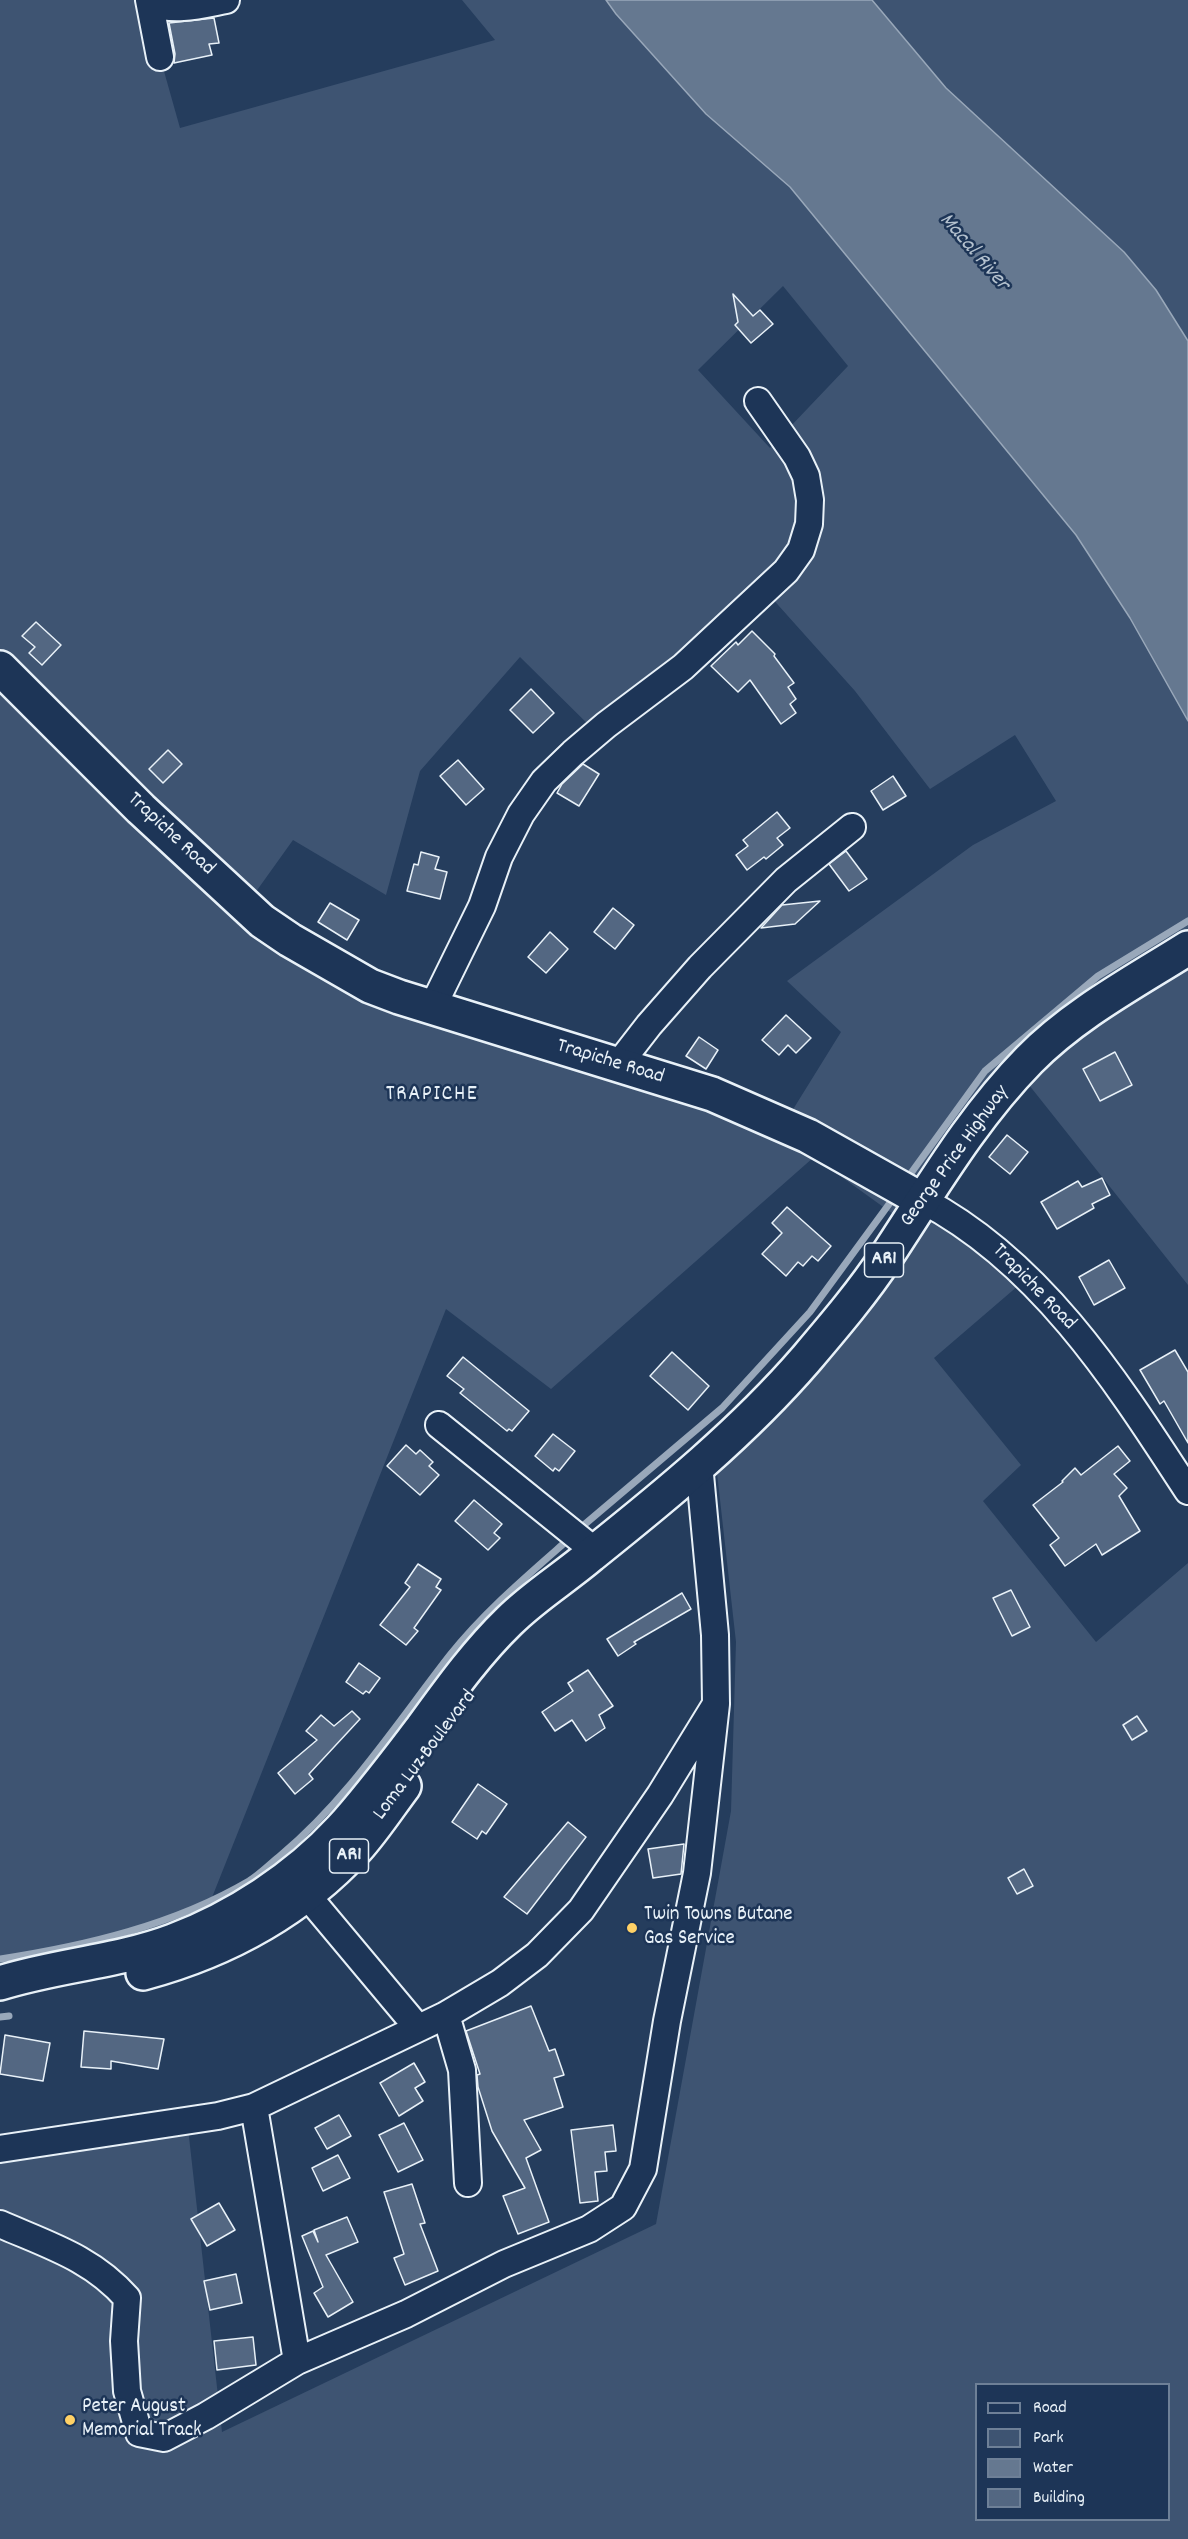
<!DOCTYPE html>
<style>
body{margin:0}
#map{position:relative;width:1188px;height:2539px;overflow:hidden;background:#253d5d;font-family:Dekko,sans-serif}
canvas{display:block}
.legend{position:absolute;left:975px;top:2383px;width:195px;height:138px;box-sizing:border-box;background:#1d3557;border:2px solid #6e8097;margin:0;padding:8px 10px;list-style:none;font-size:18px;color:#e8f1f8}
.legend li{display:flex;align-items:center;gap:12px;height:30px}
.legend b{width:30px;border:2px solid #6e8097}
</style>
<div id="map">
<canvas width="1188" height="2539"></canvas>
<ul class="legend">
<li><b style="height:8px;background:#1d3557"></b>Road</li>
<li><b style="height:16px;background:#3e5472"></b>Park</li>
<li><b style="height:16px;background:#657890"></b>Water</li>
<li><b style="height:16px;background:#536782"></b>Building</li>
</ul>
</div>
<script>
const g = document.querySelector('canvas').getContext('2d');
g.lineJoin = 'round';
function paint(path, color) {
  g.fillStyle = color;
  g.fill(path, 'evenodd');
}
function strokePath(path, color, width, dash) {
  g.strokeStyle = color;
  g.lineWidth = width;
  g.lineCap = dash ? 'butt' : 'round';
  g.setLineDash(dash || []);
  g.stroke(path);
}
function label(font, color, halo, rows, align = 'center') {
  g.font = font + ' Dekko,sans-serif';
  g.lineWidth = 5;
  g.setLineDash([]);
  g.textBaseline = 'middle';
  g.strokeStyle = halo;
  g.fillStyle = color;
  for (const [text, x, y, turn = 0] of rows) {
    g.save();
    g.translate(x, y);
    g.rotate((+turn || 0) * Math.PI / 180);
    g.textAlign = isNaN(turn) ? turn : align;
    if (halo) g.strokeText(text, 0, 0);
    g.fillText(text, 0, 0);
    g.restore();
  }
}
const green = new Path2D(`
 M0,0H139L149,18L180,128L495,40L462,0H606L616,14L706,114L790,187L1076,535L1130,618L1188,721V1285L1029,1085L1097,1023L1173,975L1157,948L1060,1010L999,1067L916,1177L893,1214L814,1157L551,1389L446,1309L205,1915L163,1932L0,1969ZM783,286L848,366L770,448L698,370ZM770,596L855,691L930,789L1015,735L1056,801L973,845L787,981L841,1032L779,1132L374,1003L240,914L293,840L386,895L420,771L520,657L604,740Z
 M872,0H1188V341L1156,290L1124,252L946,88Z
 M934,1219L1019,1285L934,1358L1021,1465L983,1501L1096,1642L1188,1563V2539H0V2161L188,2128L222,2432L656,2224L731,1811L736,1642L717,1473C802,1400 870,1311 934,1219ZM976,2384H1168V2520H976Z`);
const water = new Path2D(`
 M606,0H872L946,88L1124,252L1156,290L1188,341V721L1130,618L1076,535L790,187L706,114L616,14Z`);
const stream = new Path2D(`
 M906,1180L985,1071L1098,976L1188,921
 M578,1530L722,1408L810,1312L895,1196
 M0,1959C85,1946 174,1925 249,1881C260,1874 271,1863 281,1855C348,1799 397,1723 450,1655C485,1611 528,1575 570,1538
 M0,2017L9,2016`);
const building = new Path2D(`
 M214,18L219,43L209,44L212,55L174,63L175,54L169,23Z
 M733,294L753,316L760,310L773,324L751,343L735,325L738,322Z
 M36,622L61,645L42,665L29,653L35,647L22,636Z
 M752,631L775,654L774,656L794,683L788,687L796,699L790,704L796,713L781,724L750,680L738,692L711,666L736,642L738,645Z
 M531,689L554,713L533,733L510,710Z
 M168,750L182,764L163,783L149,769Z
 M458,760L484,789L466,805L440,776Z
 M583,764L599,774L579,806L557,793L562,784Z
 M893,776L906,796L883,810L871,791Z
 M777,812L790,828L777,838L783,845L766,859L764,857L747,870L736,855L748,846L743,840Z
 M846,851L867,879L849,891L829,864Z
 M421,852L439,857L435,869L447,872L440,899L407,891L414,864L418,865Z
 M820,901L795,924L761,928L782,905Z
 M330,903L359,920L347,940L318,922Z
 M613,908L634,925L615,949L594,932Z
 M550,932L568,949L546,973L528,957Z
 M786,1015L811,1038L796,1053L788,1045L779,1055L762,1040Z
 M699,1037L718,1050L706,1069L686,1056Z
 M1115,1052L1132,1085L1100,1101L1083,1069Z
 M1007,1135L1028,1152L1010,1174L989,1157Z
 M1102,1178L1110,1195L1092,1204L1094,1208L1057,1229L1041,1202L1078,1181L1082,1187Z
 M787,1207L831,1246L818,1261L812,1256L803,1266L798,1262L786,1276L762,1254L782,1233L772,1223Z
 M1109,1260L1125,1288L1094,1305L1079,1277Z
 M1175,1350L1188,1372V1443L1164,1401L1160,1404L1140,1370Z
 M672,1352L709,1386L688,1410L650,1376Z
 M463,1357L529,1411L512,1431L509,1429L507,1431L460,1393L464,1389L447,1376Z
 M553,1434L575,1451L559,1471L555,1468L553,1471L535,1456Z
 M406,1445L416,1454L420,1450L433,1462L429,1466L439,1475L420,1495L387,1466Z
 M1118,1446L1130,1461L1114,1474L1127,1488L1119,1496L1140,1531L1102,1555L1096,1544L1065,1566L1050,1545L1059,1538L1033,1505L1063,1482L1062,1481L1075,1468L1081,1475Z
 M474,1500L502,1524L494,1533L500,1538L488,1550L455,1521Z
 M418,1564L441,1579L436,1587L441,1590L414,1628L418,1631L406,1645L380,1625L410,1587L405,1583Z
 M1011,1590L1030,1627L1012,1636L993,1598Z
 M682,1593L691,1609L634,1642L636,1644L618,1656L607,1639Z
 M359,1663L380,1678L369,1693L366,1691L363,1694L346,1682Z
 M588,1670L613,1706L599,1715L605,1728L586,1741L572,1720L555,1731L542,1712L573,1691L568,1683Z
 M352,1711L360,1719L309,1774L313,1779L295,1794L278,1773L317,1740L306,1731L321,1715L334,1726Z
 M1137,1716L1147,1731L1132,1740L1123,1725Z
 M478,1784L507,1804L486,1834L482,1831L477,1839L452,1822Z
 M568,1822L586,1837L527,1914L504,1897Z
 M684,1844L681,1874L653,1878L648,1849Z
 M1024,1869L1033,1886L1017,1894L1008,1878Z
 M531,2006L549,2051L555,2049L564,2075L554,2078L563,2107L524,2120L541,2150L526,2158L549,2222L518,2234L503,2196L525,2188L492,2131L478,2087L477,2075L480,2074L466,2031Z
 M84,2031L164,2039L158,2069L111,2061V2069L81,2067Z
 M5,2035L50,2043L43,2081L0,2074Z
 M414,2063L425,2082L415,2088L423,2101L399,2116L380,2083Z
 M339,2115L351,2136L327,2149L315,2128Z
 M404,2123L423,2160L398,2172L379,2135Z
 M613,2125L616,2151L605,2152L607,2171L595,2172L598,2201L580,2203L571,2130Z
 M338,2155L350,2178L323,2191L312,2168Z
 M412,2184L425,2223L420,2224L438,2271L405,2285L394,2258L404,2254L384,2192Z
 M219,2203L235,2230L207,2246L191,2219Z
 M347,2217L358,2242L326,2255L353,2302L328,2317L314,2293L323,2287L302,2236L313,2231L318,2242L314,2230Z
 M236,2274L242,2303L210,2310L204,2281Z
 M253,2337L256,2365L217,2370L214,2341Z`);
const street = new Path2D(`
 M149,0L160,57
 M150,3C176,12 200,5 226,0
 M432,1008L482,906L499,857L521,814L544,781L573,753L606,725L683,667L786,571L801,550L809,524L810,500L806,476L797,457L758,401
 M618,1065L649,1025L700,967L786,880L852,827
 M922,1200C1041,1262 1117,1382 1188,1491
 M439,1425L595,1551
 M295,1881L418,2028
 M446,2015L462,2070L468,2183
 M254,2107L297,2361
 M0,2149L218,2116L254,2107L446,2015L500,1983L537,1955L581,1910L660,1795L716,1704L715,1635L699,1464
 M0,2224C48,2245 92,2258 127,2298L124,2341L127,2391L139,2433L164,2438L206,2416L297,2361L406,2314L504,2264L589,2229L623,2207L643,2169L667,2021L697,1873L716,1704`);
const secondary = new Path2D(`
 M0,668L141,809L262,921L290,940L370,986L399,997L712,1094L808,1136L922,1200`);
const highway = new Path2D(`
 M143,1973C225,1951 299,1911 357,1848C374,1829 389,1806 404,1786
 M0,1983C57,1965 117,1962 173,1941C234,1918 296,1878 341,1829C370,1797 396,1762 422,1728C449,1691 476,1653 509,1621C534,1596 564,1578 591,1555C666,1495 743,1432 806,1359C834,1326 863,1292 886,1257C931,1189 972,1118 1029,1060C1074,1014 1134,982 1188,948`);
const markers = [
 [632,1928,6,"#ffd166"],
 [70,2420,6,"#ffd166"]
];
const shields = [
 [884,1260,39],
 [349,1856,39]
];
const shieldNames = [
 ["AR1",884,1260],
 ["AR1",349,1856]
];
const streetNames = [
 ["Trapiche Road",170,835,43],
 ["Trapiche Road",610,1063,17],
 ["George Price Highway",956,1157,-54],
 ["Trapiche Road",1033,1288,46],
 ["Loma Luz Boulevard",426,1756,-53]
];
const poiNames = [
 ["Twin Towns Butane",644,1916],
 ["Gas Service",644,1940],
 ["Peter August",82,2408],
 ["Memorial Track",82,2432]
];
const waterNames = [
 ["Macal River",973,253,49]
];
const neighbourhoodNames = [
 ["TRAPICHE",432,1096]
];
paint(green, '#3e5472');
paint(water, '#657890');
strokePath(water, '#99a8ba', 1.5);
strokePath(stream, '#99a8ba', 7);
paint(building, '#536782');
strokePath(building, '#e8f1f8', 1.5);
strokePath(street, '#e8f1f8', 30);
strokePath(secondary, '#e8f1f8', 38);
strokePath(highway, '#e8f1f8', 38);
strokePath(street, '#1d3557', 26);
strokePath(secondary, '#1d3557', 33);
strokePath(highway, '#1d3557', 33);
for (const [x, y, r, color] of markers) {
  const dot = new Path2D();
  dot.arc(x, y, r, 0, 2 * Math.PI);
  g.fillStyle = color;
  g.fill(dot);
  strokePath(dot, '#1d3557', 2);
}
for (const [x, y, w] of shields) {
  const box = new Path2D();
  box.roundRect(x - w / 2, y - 17, w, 34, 4.5);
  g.fillStyle = '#1d3557';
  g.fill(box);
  strokePath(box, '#e8f1f8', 1.5);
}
label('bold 20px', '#e8f1f8', null, shieldNames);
label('21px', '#e8f1f8', '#1d3557', streetNames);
label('21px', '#e8f1f8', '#1d3557', poiNames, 'left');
label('italic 22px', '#b4c1ce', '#1d3557', waterNames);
g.letterSpacing = '1.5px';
label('22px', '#e8f1f8', '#1d3557', neighbourhoodNames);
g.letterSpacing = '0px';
</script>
